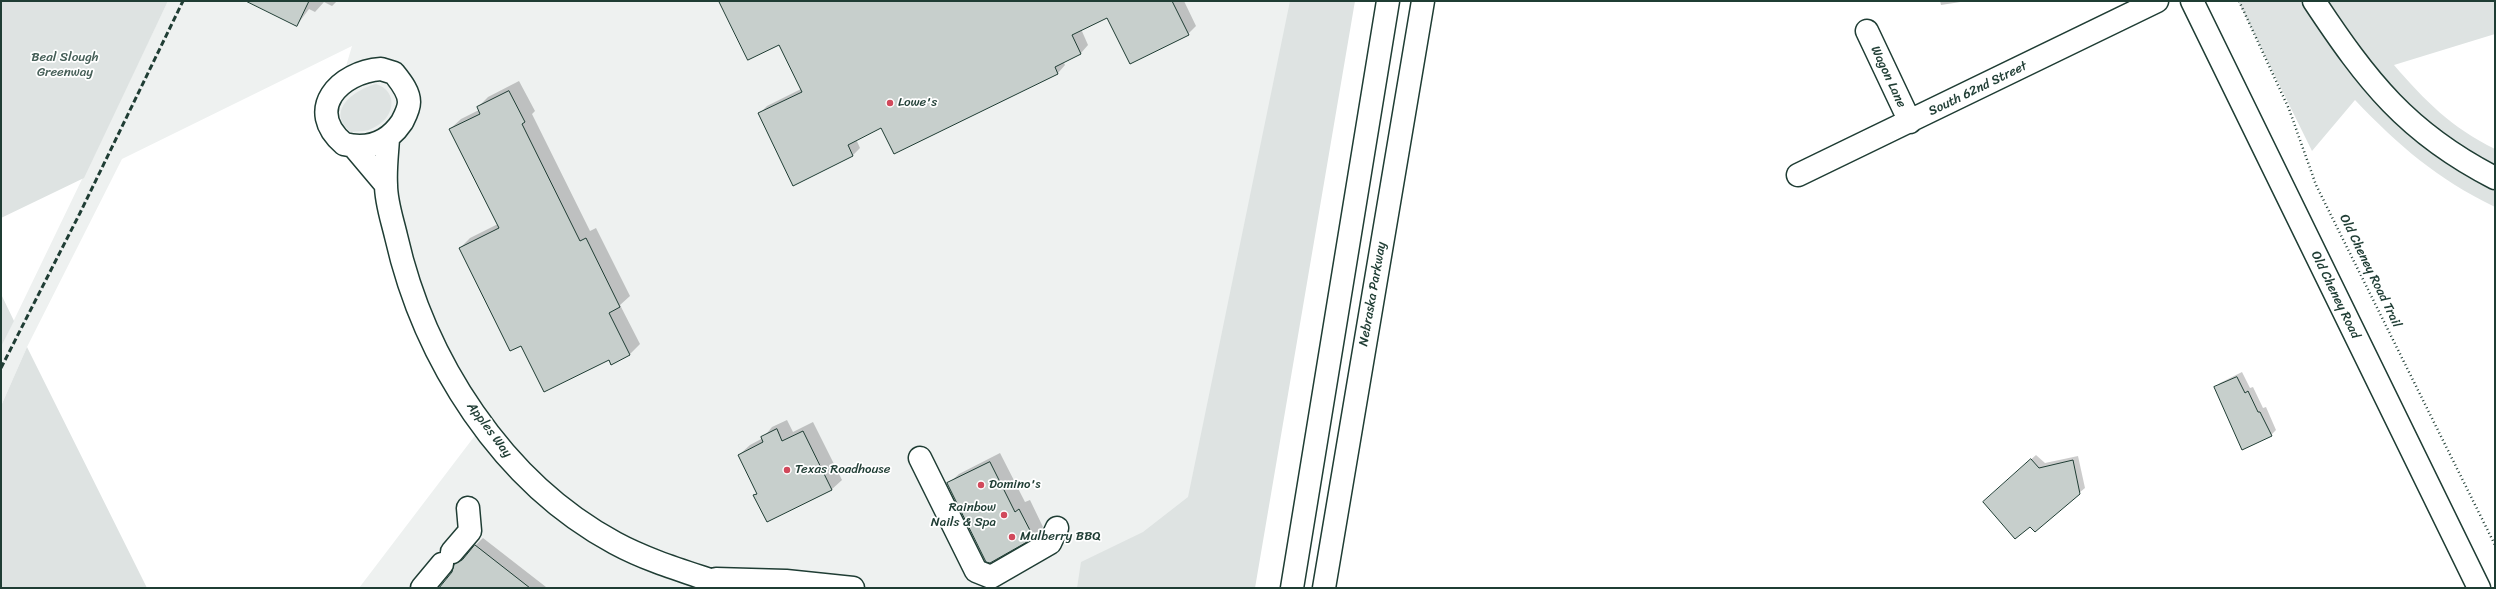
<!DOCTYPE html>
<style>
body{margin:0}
#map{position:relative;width:2496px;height:589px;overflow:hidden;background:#fff;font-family:Sriracha,sans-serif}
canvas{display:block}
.frame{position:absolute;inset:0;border:2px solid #1f3d34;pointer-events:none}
</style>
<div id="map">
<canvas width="2496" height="589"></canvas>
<div class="frame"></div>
</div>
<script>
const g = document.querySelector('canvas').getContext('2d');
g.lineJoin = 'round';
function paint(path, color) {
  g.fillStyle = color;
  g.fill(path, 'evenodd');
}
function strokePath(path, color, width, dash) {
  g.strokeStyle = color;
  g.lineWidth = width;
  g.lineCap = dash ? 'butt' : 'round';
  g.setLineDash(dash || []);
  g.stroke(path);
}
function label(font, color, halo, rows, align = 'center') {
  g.font = font + ' Sriracha,sans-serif';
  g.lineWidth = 3.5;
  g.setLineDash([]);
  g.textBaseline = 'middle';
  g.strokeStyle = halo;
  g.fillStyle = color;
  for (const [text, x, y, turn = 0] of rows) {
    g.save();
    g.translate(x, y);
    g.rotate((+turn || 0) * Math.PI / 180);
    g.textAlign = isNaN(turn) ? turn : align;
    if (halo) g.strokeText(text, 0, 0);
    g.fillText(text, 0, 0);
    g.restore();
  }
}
const built = new Path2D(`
 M168,1H1337L1237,588H359L483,425L454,380L389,205L328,127L352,46L122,159L27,347L1,406V347Z`);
const green = new Path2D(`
 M1,1H168L84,178L1,218Z
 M1290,1H1355L1255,588H1077L1081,562L1143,532L1188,497Z
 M2238,1H2495V34L2394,65C2425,101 2452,128 2495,149V207C2436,178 2400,147 2355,100L2312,151Z
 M376,84C400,92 394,119 373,128C366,132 359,131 351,132C325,111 354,90 376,84Z
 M1,294L14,321L1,347Z
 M27,347L147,588H1V406Z`);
const shadow = new Path2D(`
 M248,1H337L332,6L324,2L315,12L309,9L297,25Z
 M720,1H1184L1196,26L1188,34L1108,16L1081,29L1088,45L1081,53L1063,61L1065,65L1058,73L882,127L856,139L860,148L853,155L759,114L767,106L801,89L779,44Z
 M1940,1H1967L1941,5Z
 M519,81L535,111L532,114L590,231L596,228L630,296L620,305L640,344L630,354L611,364L609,359L521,344L460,248L470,238L498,224L450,129L461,119L479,110L478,107L488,97Z
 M2242,372L2250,388L2253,387L2263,408L2266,407L2276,430L2271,435L2215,388L2220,383Z
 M787,420L793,432L813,422L842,480L831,490L755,496L758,492L739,455L750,445L763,438L772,427Z
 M1000,453L1025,502L1030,500L1043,527L1033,537L948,484L959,474Z
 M2036,455L2045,463L2078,456L2085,488L2079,493L1989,497Z
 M483,538L546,587V588H441L453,572L455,565Z`);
const building = new Path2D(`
 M246,1H309L297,26Z
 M719,1H1172L1189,35L1130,64L1107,18L1072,35L1081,54L1055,67L1058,74L894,154L881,128L848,145L853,156L793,186L758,113L802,92L779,45L748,60Z
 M509,91L525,122L522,124L580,241L586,238L620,307L609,313L630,355L611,365L609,360L544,392L521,346L510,351L459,248L499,228L449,129L480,114L477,107Z
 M2237,377L2245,393L2248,391L2258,412H2260L2272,436L2242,450L2214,387Z
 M777,429L782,441L803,431L832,490L767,522L753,495L757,494L738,455L763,442L761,437Z
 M2031,459L2039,468L2073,460L2080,494L2035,532L2030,527L2015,539L1983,502Z
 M990,462L1015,512L1019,509L1034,538L990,563L986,562L947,483Z
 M475,545L530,588H439L452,572L454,564L462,560Z`);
const path = new Path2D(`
 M2239,1L2289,109L2316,185L2495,545`);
const minor = new Path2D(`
 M2314,1C2367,81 2407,133 2495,178
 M1867,31L1910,122
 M381,69L394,73C400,81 409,91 409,102C409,109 405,116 402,122C388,143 368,150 344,144C304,110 339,72 381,69Z
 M388,139C387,154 385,170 386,185C386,202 392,219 396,236C424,360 502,482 615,543C652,563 694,574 733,588
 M354,147L386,185
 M1798,175L2157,1
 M920,458L976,571L991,577L1050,543L1057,528
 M452,552L470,531L468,508
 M716,579L786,581L853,588
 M422,588L442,564`);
const major = new Path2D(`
 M2192,1L2479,588
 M1292,588L1388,1
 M1324,588L1423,1`);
const rail = new Path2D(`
 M1,368L80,213L183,1`);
const markers = [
 [890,103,4,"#d1495b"],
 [787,470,4,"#d1495b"],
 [981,485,4,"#d1495b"],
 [1004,515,4,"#d1495b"],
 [1012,537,4,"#d1495b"]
];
const parkNames = [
 ["Beal Slough",65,58],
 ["Greenway",65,73]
];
const streetNames = [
 ["Wagon Lane",1888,77,65],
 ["South 62nd Street",1978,89,-26],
 ["Old Cheney Road Trail",2370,271,64],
 ["Nebraska Parkway",1373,294,-80],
 ["Old Cheney Road",2335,295,64],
 ["Apples Way",489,430,53]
];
const poiNames = [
 ["Lowe's",898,103],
 ["Texas Roadhouse",795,470],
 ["Domino's",989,485],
 ["Rainbow",996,508,"right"],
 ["Nails & Spa",996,523,"right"],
 ["Mulberry BBQ",1020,537]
];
paint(built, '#eef1f0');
paint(green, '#dee3e2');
paint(shadow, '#0003');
paint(building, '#c7cfcc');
strokePath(building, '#1f3d34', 1);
strokePath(minor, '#1f3d34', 25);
strokePath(major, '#1f3d34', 25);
strokePath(path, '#1f3d34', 2.5, [1, 3]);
strokePath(minor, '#fff', 22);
strokePath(major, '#fff', 22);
strokePath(rail, '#1f3d34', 3, [6, 3]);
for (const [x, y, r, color] of markers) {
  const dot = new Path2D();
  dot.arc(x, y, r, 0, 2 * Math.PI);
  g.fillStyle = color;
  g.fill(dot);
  strokePath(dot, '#fff', 1.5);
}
label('13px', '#455e57', '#fff', parkNames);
label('13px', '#1f3d34', '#fff', streetNames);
label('13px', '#1f3d34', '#fff', poiNames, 'left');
</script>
